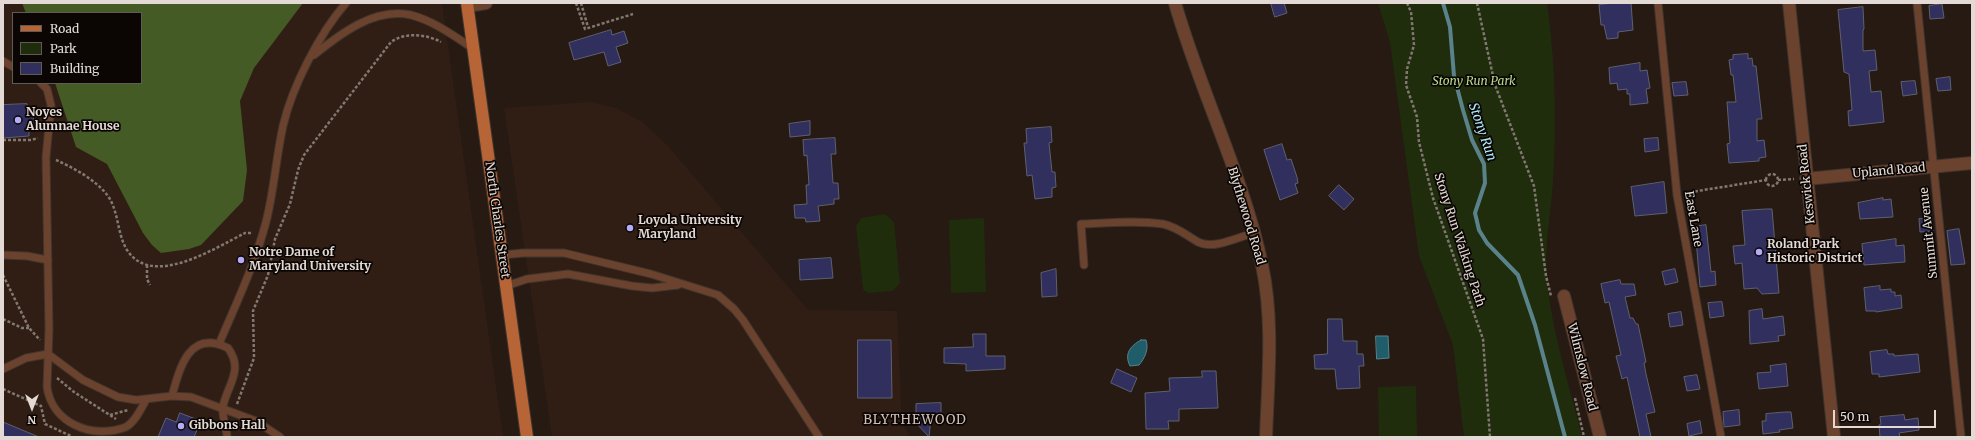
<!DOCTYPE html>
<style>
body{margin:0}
#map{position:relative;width:1975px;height:440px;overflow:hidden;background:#261a13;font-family:Merriweather,serif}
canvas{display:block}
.frame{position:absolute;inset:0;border:4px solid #e3dad5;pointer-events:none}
.legend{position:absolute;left:12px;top:12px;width:130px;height:72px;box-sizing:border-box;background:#0b0604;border:1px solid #615b58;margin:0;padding:5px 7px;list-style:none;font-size:12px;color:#e3dad5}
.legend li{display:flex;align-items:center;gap:8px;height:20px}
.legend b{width:20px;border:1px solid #615b58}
.north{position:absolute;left:12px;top:388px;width:40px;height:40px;-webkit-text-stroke:3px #0b0604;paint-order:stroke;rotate:180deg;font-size:11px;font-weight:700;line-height:16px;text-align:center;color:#e3dad5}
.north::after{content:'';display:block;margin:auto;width:14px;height:18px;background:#e3dad5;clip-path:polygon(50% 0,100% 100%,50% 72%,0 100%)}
.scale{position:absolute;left:1833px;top:410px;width:103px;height:18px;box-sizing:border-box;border:2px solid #e3dad5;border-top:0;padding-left:5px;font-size:12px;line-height:14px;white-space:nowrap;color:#e3dad5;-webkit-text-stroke:3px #0b0604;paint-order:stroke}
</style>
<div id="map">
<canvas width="1975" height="440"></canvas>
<div class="frame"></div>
<ul class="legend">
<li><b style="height:5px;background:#b76536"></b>Road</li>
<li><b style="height:11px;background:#1f2d0d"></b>Park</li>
<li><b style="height:11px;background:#302f5e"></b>Building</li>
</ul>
<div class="north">N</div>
<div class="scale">50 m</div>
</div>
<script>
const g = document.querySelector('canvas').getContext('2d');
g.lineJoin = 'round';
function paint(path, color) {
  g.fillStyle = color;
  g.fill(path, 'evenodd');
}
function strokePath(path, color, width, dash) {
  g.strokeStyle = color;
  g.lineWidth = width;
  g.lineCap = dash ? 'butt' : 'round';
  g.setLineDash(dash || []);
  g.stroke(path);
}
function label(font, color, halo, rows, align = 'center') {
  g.font = font + ' Merriweather,serif';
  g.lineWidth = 3.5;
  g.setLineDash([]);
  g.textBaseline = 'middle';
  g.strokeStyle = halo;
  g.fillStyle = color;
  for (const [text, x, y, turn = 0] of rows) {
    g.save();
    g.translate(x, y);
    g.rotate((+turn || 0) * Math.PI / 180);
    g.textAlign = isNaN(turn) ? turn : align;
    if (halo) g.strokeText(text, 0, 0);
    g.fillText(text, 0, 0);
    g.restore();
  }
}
const built = new Path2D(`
 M3,3H442L503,437H3ZM13,13H141V83H13Z
 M591,102L616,108L641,121L668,146L808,310L897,311L902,423L910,437H552L504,108Z`);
const green = new Path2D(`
 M1378,3H1547C1555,57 1557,126 1553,181C1551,214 1544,248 1547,281C1552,331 1570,388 1582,437H1464L1453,345L1419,256L1390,42Z
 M885,214L894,222L900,283L893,291L868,293L863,289L856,226L861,218Z
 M984,218L986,292L951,293L949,220Z
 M1416,386L1417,437H1379L1378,387Z`);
const forest = new Path2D(`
 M22,3H303L254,68L240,101L247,170L243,201L201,245L189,249L161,253L152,245L143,233L107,164L76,147L55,83H141V13H26Z`);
const water = new Path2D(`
 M1376,336H1388L1389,358L1377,359Z
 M1141,340H1146C1149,349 1145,358 1139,365L1130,366C1124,354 1130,346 1141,340Z`);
const stream = new Path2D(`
 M1443,3L1450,27L1454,76L1463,110L1472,140L1484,164L1485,183L1475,213L1479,230L1487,243L1518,275L1535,325L1565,437`);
const building = new Path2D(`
 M1271,3H1284L1287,13L1275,17Z
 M1615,3H1631L1633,30L1618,32V38L1607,39L1604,25H1601L1599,5Z
 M1942,4L1944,18L1930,19L1929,6Z
 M1863,7L1864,29L1863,30V51L1875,50L1877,70L1869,71L1871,92L1881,91L1884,122L1849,126L1848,111L1852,110L1849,74L1844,72L1838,10Z
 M611,30L612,35L624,31L628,43L616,47L621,62L608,66L604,52L574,60L569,43Z
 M1748,54V59L1752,58L1753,66H1756L1762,119H1757V141L1764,140L1766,157L1759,158V161L1729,163L1727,144L1730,143L1727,102H1736L1733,75H1731L1729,60L1733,59V55Z
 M1640,63V71L1647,70L1650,88L1646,89L1648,103L1630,105V94H1627V89L1618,90L1617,83L1610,84L1609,68Z
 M1950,77L1951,90L1938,91L1936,79Z
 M1915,81L1917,94L1903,96L1901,82Z
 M1686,82L1688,95L1674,96L1672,83Z
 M27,104L28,110H33L34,129L29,130V136L3,138V105Z
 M810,121V135L790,137L789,124Z
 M1051,127L1052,142L1049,143L1052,172H1055L1056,187L1052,188V197L1035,199L1032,175L1027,176L1024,143H1027L1026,129Z
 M835,138L836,154H831L833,183H838L839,199H834V204L818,206L820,221L806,222L805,218H795L794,205L807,204L806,185H809L807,155L804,156L803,140Z
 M1658,138L1659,150L1645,152L1644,139Z
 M1282,144L1287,160L1291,159L1297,177L1298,183L1295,184L1298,193L1280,200L1264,150Z
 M1664,182L1667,213L1635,216L1631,187Z
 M1339,185L1354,199L1344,210L1329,196Z
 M1883,198V200L1891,199L1893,217L1860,219L1858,203Z
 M1766,209H1772L1779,293L1762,294L1757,288L1744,289L1742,263L1735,264L1733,246L1745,245L1742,211Z
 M1932,218L1933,231L1920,232L1919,219Z
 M1706,225L1711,272L1715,271L1716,285L1700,287L1696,239L1693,227Z
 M1959,229L1965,264L1951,265L1947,231Z
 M1896,239V246L1904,245L1905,262L1864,265L1862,244Z
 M831,258L833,278L800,280L799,260Z
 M1056,269L1057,296L1042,297L1041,273Z
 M1675,269L1678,282L1665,285L1662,272Z
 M1620,280L1621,284H1634L1636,295L1625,297L1630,318H1633L1636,324H1638L1646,362L1644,363L1646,374L1655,412L1646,414L1651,437H1640L1627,377L1622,379L1616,356L1621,355L1609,302L1605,303L1601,284Z
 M1880,286V290L1891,289V292H1895V296L1901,295L1902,308L1876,312V311H1866L1864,288Z
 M1722,302L1724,316L1710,318L1708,303Z
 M1762,309L1763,319L1783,316L1785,335L1778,336L1779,341L1750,344L1749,311Z
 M1681,312L1683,325L1670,327L1668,314Z
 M1328,319H1342L1343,341H1357V354H1363L1364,366H1359L1360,388L1337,389L1335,369H1315L1314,355L1327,354Z
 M973,334H986V356H1005V369L966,371V364L944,363V348L973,347Z
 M858,340H891L892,398H858Z
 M1887,350L1888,354H1894V356L1918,354L1920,372L1879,377V374H1872L1870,352Z
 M1786,364L1788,386L1759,389L1757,373L1771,372L1770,366Z
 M1117,369L1137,378L1131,392L1111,383Z
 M1202,371H1216L1218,408L1179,409V421H1168L1169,429H1146L1145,393L1170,391L1169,378L1202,377Z
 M1697,375L1700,389L1687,391L1684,377Z
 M941,403V416L931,417L929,437L916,423V404Z
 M1739,410L1740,425L1724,427L1723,412Z
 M1785,412H1791L1793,428L1779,430L1780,432L1763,434L1762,421H1766V414Z
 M180,413L201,421L194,437H158L166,418L176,422Z
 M1904,415L1905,420L1918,418L1919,430L1899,433L1900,437H1880L1879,425L1881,424L1880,417Z
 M1700,421L1702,433L1689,436L1687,424Z
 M3,422L39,437H3Z`);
const path = new Path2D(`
 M576,3L585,29L633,14
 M581,3L588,27
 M1407,3L1411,12L1414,45L1407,69L1406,85L1417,117L1419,142L1433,198L1483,339L1490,437
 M1477,3L1495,85L1534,186L1546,276L1551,296
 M3,140H31L38,138
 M56,160C74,168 96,180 108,196C119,212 117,234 127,250C152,289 215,248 245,233H253
 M1766 180a6 6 0 1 1 12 0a6 6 0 1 1-12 0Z
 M1778,180L1794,179
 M1685,193L1766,180
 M147,265V279L150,285
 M3,275L29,328L40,340
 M3,319L22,328H29
 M57,378L74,392L116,419
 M3,389L41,406L45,424L71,436
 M1575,398L1584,437
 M237,404L254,358L253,311L268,275L275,239L290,204L298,170L304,155L391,42C405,32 426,34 441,42
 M110,415L128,410`);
const lane = new Path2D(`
 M1658,3L1677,195L1721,437
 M1917,3L1961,437
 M314,55C340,34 375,7 411,15C434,21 454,36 474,49
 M3,61L13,67
 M41,83L47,89L51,105L46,157L49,329L47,387C52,423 92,440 126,427C135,422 141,409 146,400
 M3,255L27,256L48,260
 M502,255L523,253H564L651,274L718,295L734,309L743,320L819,437
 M1084,265L1081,224C1108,223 1136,220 1163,224C1177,227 1186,235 1198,242C1214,250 1238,237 1254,233
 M506,286L527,279L568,274L632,286L652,288L678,285
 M219,344C236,304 255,264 266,222C274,191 276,158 283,126C292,87 319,34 346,3
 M3,369L26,358L48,354L83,380L118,397L136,400L172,396L191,397L256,421L280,437
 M172,396C180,366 190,329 228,348C244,370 228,384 223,406C221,415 227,428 227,437`);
const street = new Path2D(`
 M1175,3C1200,91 1243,175 1262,265C1274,321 1268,380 1266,437
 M1789,3L1834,437
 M468,6L486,3
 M1806,179L1972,163
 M1564,296L1600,437`);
const primary = new Path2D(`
 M467,3L527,437`);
const markers = [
 [18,120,4,"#b5acf8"],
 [630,228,4,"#b5acf8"],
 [1759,252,4,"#b5acf8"],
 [241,260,4,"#b5acf8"],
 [181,426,4,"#b5acf8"]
];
const parkNames = [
 ["Stony Run Park",1474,82]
];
const poiNames = [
 ["Noyes",26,113],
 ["Alumnae House",26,127],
 ["Loyola University",638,221],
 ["Maryland",638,235],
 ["Roland Park",1767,245],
 ["Historic District",1767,259],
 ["Notre Dame of",249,253],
 ["Maryland University",249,267],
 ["Gibbons Hall",189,426]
];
const streetNames = [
 ["Upland Road",1889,171,-5],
 ["Keswick Road",1807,184,-96],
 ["Blythewood Road",1246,216,73],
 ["East Lane",1693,219,80],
 ["North Charles Street",497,220,82],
 ["Summit Avenue",1929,233,-96],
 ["Stony Run Walking Path",1459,240,72],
 ["Wilmslow Road",1582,367,76]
];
const waterNames = [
 ["Stony Run",1482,132,71]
];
const neighbourhoodNames = [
 ["BLYTHEWOOD",915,420]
];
paint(built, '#301e14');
paint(green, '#1f2d0d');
paint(forest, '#445b26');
paint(water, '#1f5d6b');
strokePath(water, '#5a828b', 1);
strokePath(stream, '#5a828b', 4);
paint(building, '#302f5e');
strokePath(building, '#5f606f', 1);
strokePath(lane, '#40352e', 9);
strokePath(street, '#40352e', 14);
strokePath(primary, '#40352e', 14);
strokePath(path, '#827872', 2.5, [3, 2]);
strokePath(lane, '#6a422d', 7);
strokePath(street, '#6a422d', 12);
strokePath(primary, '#b76536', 12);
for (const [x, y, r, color] of markers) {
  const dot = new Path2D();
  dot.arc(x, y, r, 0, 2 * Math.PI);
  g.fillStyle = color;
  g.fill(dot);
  strokePath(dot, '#0b0604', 1.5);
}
label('italic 12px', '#b5db8b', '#0b0604', parkNames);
label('bold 12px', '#e3dad5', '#0b0604', poiNames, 'left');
label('12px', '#e3dad5', '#0b0604', streetNames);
label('italic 13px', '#afeeff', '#0b0604', waterNames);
g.letterSpacing = '1px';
label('13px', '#d0beb5', '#0b0604', neighbourhoodNames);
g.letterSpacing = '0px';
</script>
